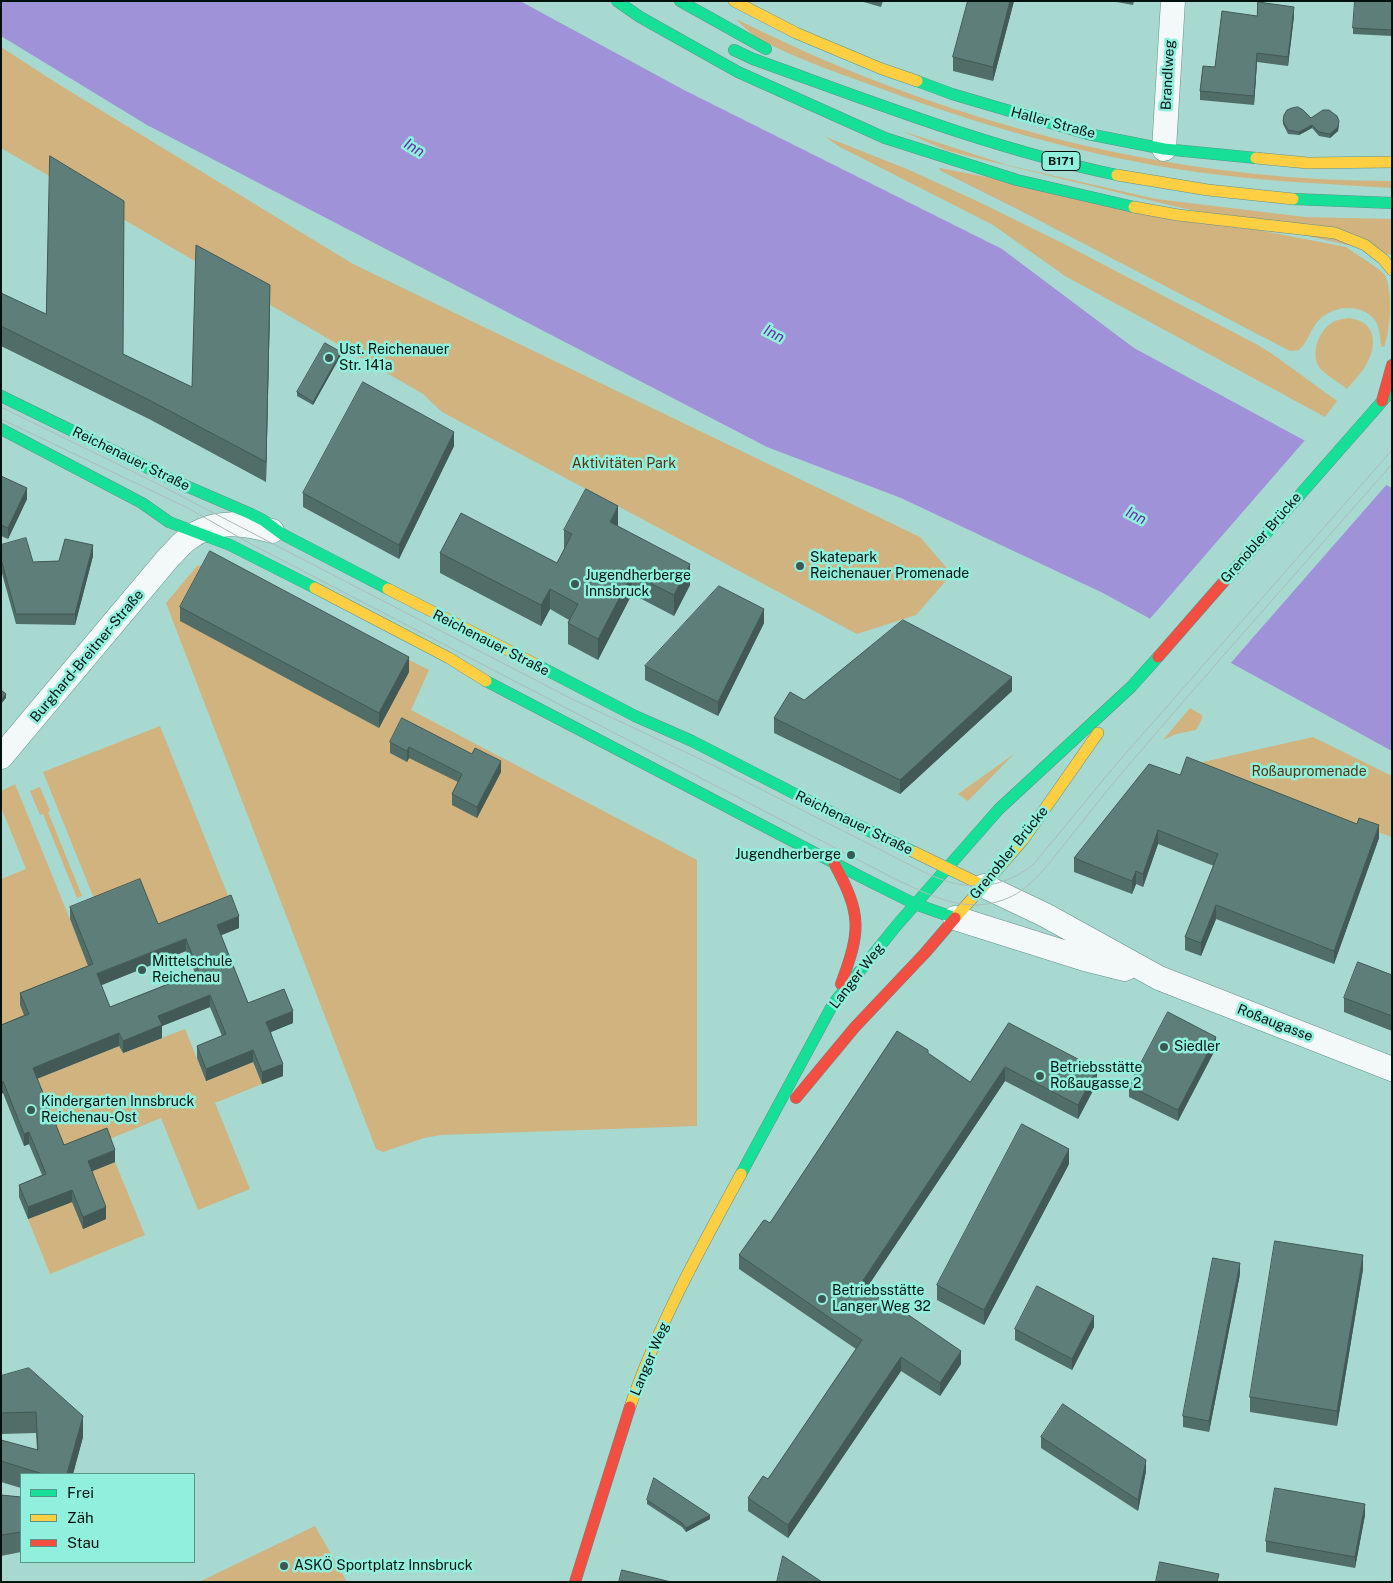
<!DOCTYPE html>
<meta charset="utf-8">
<style>
body{margin:0}
#map{position:relative;width:1393px;height:1583px;overflow:hidden;background:#a7d9d0;font-family:"Public Sans",sans-serif}
canvas{display:block}
.frame{position:absolute;inset:0;border:2px solid #01120e;pointer-events:none}
.legend{position:absolute;left:20px;top:1473px;width:175px;height:90px;box-sizing:border-box;background:#91efdd;border:1px solid #57978a;margin:0;padding:6px 9px;list-style:none;font-size:15px;color:#01120e}
.legend li{display:flex;align-items:center;gap:10px;height:25px}
.legend b{width:25px;border:1px solid #57978a}
</style>
<div id="map">
<canvas width="1393" height="1583"></canvas>
<div class="frame"></div>
<ul class="legend">
<li><b style="height:6px;background:#16e098"></b>Frei</li>
<li><b style="height:6px;background:#ffcf43"></b>Zäh</li>
<li><b style="height:6px;background:#f24e42"></b>Stau</li>
</ul>
</div>
<script>
const g = document.querySelector('canvas').getContext('2d');
g.lineJoin = 'round';
function paint(path, color) {
  g.fillStyle = color;
  g.fill(path, 'evenodd');
}
function strokePath(path, color, width, dash) {
  g.strokeStyle = color;
  g.lineWidth = width;
  g.lineCap = dash ? 'butt' : 'round';
  g.setLineDash(dash || []);
  g.stroke(path);
}
function label(font, color, halo, rows, align = 'center') {
  g.font = font + ' "Public Sans",sans-serif';
  g.lineWidth = 5;
  g.setLineDash([]);
  g.textBaseline = 'middle';
  g.strokeStyle = halo;
  g.fillStyle = color;
  for (const [text, x, y, turn = 0] of rows) {
    g.save();
    g.translate(x, y);
    g.rotate((+turn || 0) * Math.PI / 180);
    g.textAlign = isNaN(turn) ? turn : align;
    if (halo) g.strokeText(text, 0, 0);
    g.fillText(text, 0, 0);
    g.restore();
  }
}
const green = new Path2D(`
 M736,19C775,38 813,56 853,72C1026,142 1206,181 1392,181V188C1326,184 1261,181 1196,172C1085,156 976,124 871,85C833,71 791,57 756,37C749,32 742,25 736,19Z
 M1,47L58,84L353,264L920,537L952,574L916,615L857,634L442,412L423,394L1,148Z
 M902,131L1007,165L1156,199L1305,217L1392,219V255L1169,205L948,151Z
 M826,137L907,169L977,201L1062,243L1256,344L1271,353L1337,401L1325,417L1065,276L993,225L838,146Z
 M940,168L1346,247C1354,253 1379,268 1385,275C1393,293 1391,328 1384,347L1381,346C1380,337 1380,326 1374,319C1361,303 1332,305 1318,321C1310,330 1308,342 1299,350L1290,351L1021,211L939,170Z
 M1349,318C1377,322 1378,345 1365,367C1360,375 1353,381 1347,389C1339,382 1325,375 1319,367C1311,353 1318,333 1330,324C1335,320 1342,319 1349,318Z
 M216,563L429,670L411,710L697,860V1126L441,1135L424,1138L383,1152L376,1149L166,603L197,566Z
 M1190,708L1202,715V719L1196,730L1176,734L1163,740Z
 M160,726L231,903L160,931L95,901L43,772Z
 M1313,737L1392,776V837L1190,765Z
 M1014,754L968,801L958,794Z
 M15,784L93,976L21,1005L29,1026L1,1037V879L26,869L1,807V791Z
 M40,787L50,811L48,812L82,896L77,898L43,814L40,815L30,791Z
 M185,1029L206,1081L241,1067L250,1056L262,1084L215,1103L250,1189L198,1210L161,1118L73,1154L65,1160L33,1080L119,1046L123,1053Z
 M115,1162L145,1235L50,1274L28,1219L63,1205L84,1174Z
 M315,1526L347,1582H199Z`);
const water = new Path2D(`
 M1,1H520L684,90L1002,249L1134,348L1392,488V751L1103,593L901,498L767,447L147,125L1,36Z`);
const pier = new Path2D(`
 M1306,439L1388,483L1229,665L1148,621Z`);
const street = new Path2D(`
 M1164,149L1173,1
 M1,757L169,557C176,551 181,543 189,538C215,519 243,523 272,531
 M984,886L1045,915L1159,978L1392,1069
 M955,918L1085,959L1125,969`);
const fast = new Path2D(`
 M617,1L640,17L738,72L885,138L1017,180L1134,207
 M680,1L766,49
 M734,50L753,59C873,102 992,149 1117,175
 M917,81L952,94L1088,134L1164,149L1256,158
 M1293,199L1392,203
 M1,396L177,482L251,514L263,520L282,534L388,589
 M1,429L142,503L169,522L230,545L315,588
 M1248,554L1392,390
 M537,665L635,716L692,741L844,819L914,852
 M486,681L865,879L915,904L955,918
 M741,1174L833,1004L897,925L999,809L1131,687L1158,657`);
const slow = new Path2D(`
 M734,1L796,33L882,69L917,81
 M1256,158L1308,163L1392,162
 M1117,175L1208,190L1293,199
 M1134,207L1178,215L1335,233L1365,245L1383,259L1392,270
 M315,588L449,658L486,681
 M388,589L537,665
 M914,852L984,886
 M955,918L1023,840L1098,733
 M630,1407C658,1325 700,1249 741,1174`);
const jam = new Path2D(`
 M1382,401L1392,365
 M1158,657L1248,554
 M834,863C862,915 861,930 841,984
 M796,1098L855,1027L925,953L955,918
 M575,1582L630,1407`);
const tram = new Path2D(`
 M1,407L154,482L570,698L719,768L924,872C963,891 997,892 1033,865L1113,768L1392,450
 M1,419L186,507L251,544L893,878C929,895 967,916 1008,898C1032,888 1050,862 1067,841C1085,819 1102,796 1121,774C1210,669 1302,567 1392,464`);
const wall = new Path2D(`
 M860,1H883L881,7Z
 M968,1H1014L993,81L953,71V57Z
 M1111,1H1134L1133,5Z
 M1392,1V36L1353,34V28Z
 M1257,16H1294L1288,66L1257,62L1254,105L1200,100V91L1215,67Z
 M1311,118L1339,125L1338,131L1330,138L1319,136L1312,128L1299,135L1288,134L1283,124V121Z
 M1,293L123,354L192,387L270,305L266,482L151,420L1,346Z
 M341,355L313,405L297,396V392Z
 M454,446L399,559L303,507V493Z
 M1,476L27,499L8,539L1,536Z
 M618,527L690,585L674,616L632,594L598,660L568,644V623L569,620L550,609L541,626L440,573V553L557,563L564,550V530Z
 M1,545L33,562L59,561L93,556L75,625L16,624L1,570Z
 M180,607L409,672L379,728L180,621Z
 M764,623L718,716L645,680V666Z
 M1012,691L900,794L774,733V718L804,700Z
 M390,742L501,772L477,818L452,805V794L458,782L409,758L407,762L390,753Z
 M1180,775L1379,838L1334,964L1216,919L1201,956L1185,950V937L1214,866L1158,844L1143,887L1136,884L1132,894L1074,872V858Z
 M70,907L158,924L239,928L221,935L248,1003L293,1023L271,1032L283,1076L262,1084L253,1062L206,1081L197,1058V1046L222,1036L210,1007L162,1026V1038L123,1053L119,1046L37,1079L64,1145L115,1162L92,1171L106,1219L83,1229L72,1202L28,1219L19,1197V1185L42,1175L29,1144L24,1146L3,1093L1,1094V1025L24,1015L20,1005V993L88,966L70,919ZM186,951L195,973L110,1007L101,985Z
 M1392,975V1031L1344,1012V998Z
 M1009,1023L1097,1083L1078,1119L1005,1081L866,1289L961,1364L940,1396L901,1371L788,1538L748,1511V1498L768,1479L856,1349L739,1269V1255L928,1054L970,1082Z
 M1216,1048L1178,1121L1129,1097V1086Z
 M1069,1164L984,1325L937,1300V1285Z
 M1363,1269L1337,1426L1250,1412V1397Z
 M1240,1274L1209,1432L1183,1427V1416Z
 M1094,1327L1072,1370L1015,1340V1329Z
 M1,1376L83,1437L73,1474H21V1488L1,1482V1440L37,1450L36,1433L1,1434Z
 M1041,1437L1146,1471L1138,1511L1041,1448Z
 M1,1495L21,1497V1552L1,1556Z
 M647,1500L710,1519L686,1532L682,1527L647,1504Z
 M1365,1515L1355,1568L1266,1552V1541Z`);
const shadedWall = new Path2D(`
 M1010,1H1014L993,81V67Z
 M1294,7V16L1288,66V57Z
 M1257,53V62L1254,105V96Z
 M1339,121L1338,131L1330,138V134Z
 M1312,125V128L1299,135V132Z
 M270,285V305L266,482V462Z
 M341,352V355L313,405V402Z
 M454,432V446L399,559V545Z
 M27,488V499L8,539V528Z
 M618,506V527L610,522Z
 M93,545V556L75,625V614Z
 M690,564V585L674,616V595Z
 M632,574V594L598,660V639Z
 M550,589V609L541,626V605Z
 M764,609V623L718,716V702Z
 M409,657V672L379,728V713Z
 M1012,677V691L900,794V780Z
 M6,694V698L1,704V700Z
 M409,747V758L407,762V751Z
 M501,761V772L477,818V807Z
 M1379,825V838L1334,964V951Z
 M1158,830V844L1143,887V874Z
 M1136,871V884L1132,894V881Z
 M1216,905V919L1201,956V943Z
 M239,916V928L217,937V925Z
 M186,939V951L97,987V974Z
 M210,995V1007L162,1026V1038L123,1053V1041L158,1016Z
 M293,1011V1023L266,1034V1022Z
 M119,1033V1046L33,1080V1068Z
 M1216,1037V1048L1178,1121V1110Z
 M253,1050V1062L206,1081V1069Z
 M283,1064V1076L262,1084V1072Z
 M1005,1067V1081L860,1298V1285Z
 M1097,1069V1083L1078,1119V1105Z
 M3,1081V1093L1,1094V1082Z
 M29,1132V1144L24,1146V1134Z
 M1069,1149V1164L984,1325V1310Z
 M115,1150V1162L88,1173V1161Z
 M72,1190V1202L28,1219V1207Z
 M106,1207V1219L83,1229V1217Z
 M1363,1255V1269L1337,1426V1411Z
 M1240,1263V1274L1209,1432V1421Z
 M1094,1316V1327L1072,1370V1359Z
 M961,1351V1364L940,1396V1383Z
 M901,1357V1371L788,1538V1525Z
 M83,1416V1437L73,1474H67Z
 M1146,1460V1471L1138,1511V1500Z
 M1365,1504V1515L1355,1568V1557Z
 M710,1515V1519L686,1532V1528Z`);
const building = new Path2D(`
 M968,1H1010L993,67L953,57Z
 M1355,1H1392V30L1353,28Z
 M1258,2L1294,7L1288,57L1257,53L1254,96L1200,91L1203,66L1215,67L1222,11L1257,16Z
 M1298,107L1303,110L1311,118L1323,110H1329L1337,116L1339,121L1338,127L1330,134L1319,132L1312,125L1299,132L1288,130L1283,121L1284,115L1287,110L1292,108Z
 M50,156L124,201L123,354L192,387L196,245L270,285L266,462L151,401L1,326V293L46,314Z
 M325,343L341,352L313,402L297,392Z
 M363,382L454,432L399,545L303,493Z
 M1,476L27,488L8,528L1,525Z
 M586,489L618,506L610,522L690,564L674,595L632,574L598,639L568,623L578,604L550,589L541,605L440,553L461,513L557,563L572,534L564,530Z
 M26,538L33,562L59,561L65,539L93,545L75,614H16L1,559V545Z
 M210,551L409,657L379,713L180,607Z
 M719,586L764,609L718,702L645,666Z
 M903,620L1012,677L900,780L774,718L790,692L804,700Z
 M1,690L6,694L1,700Z
 M402,718L472,754L475,748L501,761L477,807L452,794L462,774L409,747L407,751L390,742Z
 M1187,757L1357,824L1359,818L1379,825L1334,951L1216,905L1201,943L1185,937L1218,854L1158,830L1143,874L1136,871L1132,881L1074,858L1149,764L1180,775Z
 M140,879L158,924L231,895L239,916L217,925L248,1003L284,989L293,1011L266,1022L283,1064L262,1072L253,1050L206,1069L197,1046L226,1034L210,995L158,1016L162,1025L123,1041L119,1033L33,1068L64,1145L107,1128L115,1150L88,1161L106,1207L83,1217L72,1190L28,1207L19,1185L46,1174L29,1132L24,1134L3,1081L1,1082V1025L29,1014L20,993L93,964L70,907ZM186,939L199,972L110,1007L97,974Z
 M1358,962L1392,975V1016L1344,998Z
 M1168,1012L1216,1037L1178,1110L1129,1086Z
 M1009,1023L1097,1069L1078,1105L1005,1067L860,1285L905,1316L907,1314L961,1351L940,1383L901,1357L788,1525L748,1498L763,1476L768,1479L862,1340L739,1255L763,1221L765,1220L770,1223L897,1031L928,1050V1053L970,1082Z
 M1022,1124L1069,1149L984,1310L937,1285Z
 M1275,1241L1363,1255L1337,1411L1250,1397Z
 M1213,1258L1240,1263L1209,1421L1183,1416Z
 M1037,1286L1094,1316L1072,1359L1015,1329Z
 M29,1368L83,1416L67,1474H43L1,1461V1440L38,1450L36,1412L1,1413V1376Z
 M1063,1404L1146,1460L1138,1500L1041,1437Z
 M654,1478L710,1515L686,1528L682,1523L647,1500Z
 M1275,1488L1365,1504L1355,1557L1266,1541Z
 M1,1495L21,1497V1532L1,1535Z
 M783,1556L822,1582H777Z
 M1160,1562L1219,1574L1217,1582H1156Z
 M622,1570L671,1582H619Z`);
const markers = [
 [329,358,5,"#3b5852"],
 [800,566,5,"#3b5852"],
 [575,584,5,"#3b5852"],
 [851,855,5,"#3b5852"],
 [142,970,5,"#3b5852"],
 [1164,1047,5,"#3b5852"],
 [1040,1076,5,"#3b5852"],
 [31,1110,5,"#3b5852"],
 [822,1299,5,"#3b5852"],
 [284,1566,5,"#3b5852"]
];
const shields = [
 [1061,161,38]
];
const shieldNames = [
 ["B171",1061,161]
];
const streetNames = [
 ["Brandlweg",1168,75,-87],
 ["Haller Straße",1053,123,15],
 ["Reichenauer Straße",131,459,26],
 ["Grenobler Brücke",1261,538,-49],
 ["Reichenauer Straße",491,643,27],
 ["Burghard-Breitner-Straße",87,656,-50],
 ["Reichenauer Straße",854,823,26],
 ["Grenobler Brücke",1009,853,-51],
 ["Langer Weg",857,976,-52],
 ["Roßaugasse",1275,1023,21],
 ["Langer Weg",650,1359,-67]
];
const poiNames = [
 ["Ust. Reichenauer",339,350],
 ["Str. 141a",339,366],
 ["Skatepark",810,558],
 ["Reichenauer Promenade",810,574],
 ["Jugendherberge",585,576],
 ["Innsbruck",585,592],
 ["Jugendherberge",841,855,"right"],
 ["Mittelschule",152,962],
 ["Reichenau",152,978],
 ["Siedler",1174,1047],
 ["Betriebsstätte",1050,1068],
 ["Roßaugasse 2",1050,1084],
 ["Kindergarten Innsbruck",41,1102],
 ["Reichenau-Ost",41,1118],
 ["Betriebsstätte",832,1291],
 ["Langer Weg 32",832,1307],
 ["ASKÖ Sportplatz Innsbruck",294,1566]
];
const parkNames = [
 ["Aktivitäten Park",624,464],
 ["Roßaupromenade",1309,772]
];
const waterNames = [
 ["Inn",414,148,31],
 ["Inn",774,334,27],
 ["Inn",1136,516,27]
];
paint(green, '#d0b37f');
paint(water, '#9f92d8');
paint(pier, '#a7d9d0');
strokePath(street, '#63908a', 25);
strokePath(fast, '#63908a', 12);
strokePath(slow, '#63908a', 12);
strokePath(jam, '#63908a', 12);
strokePath(street, '#f2f9f8', 24);
strokePath(fast, '#16e098', 11);
strokePath(slow, '#ffcf43', 11);
strokePath(jam, '#f24e42', 11);
strokePath(tram, '#afbbb9', 1);
paint(wall, '#516d68');
paint(shadedWall, '#425955');
paint(building, '#5e7f79');
strokePath(building, '#425955', 1);
for (const [x, y, r, color] of markers) {
  const dot = new Path2D();
  dot.arc(x, y, r, 0, 2 * Math.PI);
  g.fillStyle = color;
  g.fill(dot);
  strokePath(dot, '#91efdd', 2);
}
for (const [x, y, w] of shields) {
  const box = new Path2D();
  box.roundRect(x - w / 2, y - 9.5, w, 19, 4);
  g.fillStyle = '#91efdd';
  g.fill(box);
  strokePath(box, '#01120e', 1);
}
label('bold 12px', '#01120e', null, shieldNames);
label('14px', '#01120e', '#91efdd', streetNames);
label('14px', '#01120e', '#91efdd', poiNames, 'left');
label('14px', '#58320d', '#91efdd', parkNames);
label('italic 15px', '#672da8', '#91efdd', waterNames);
</script>
